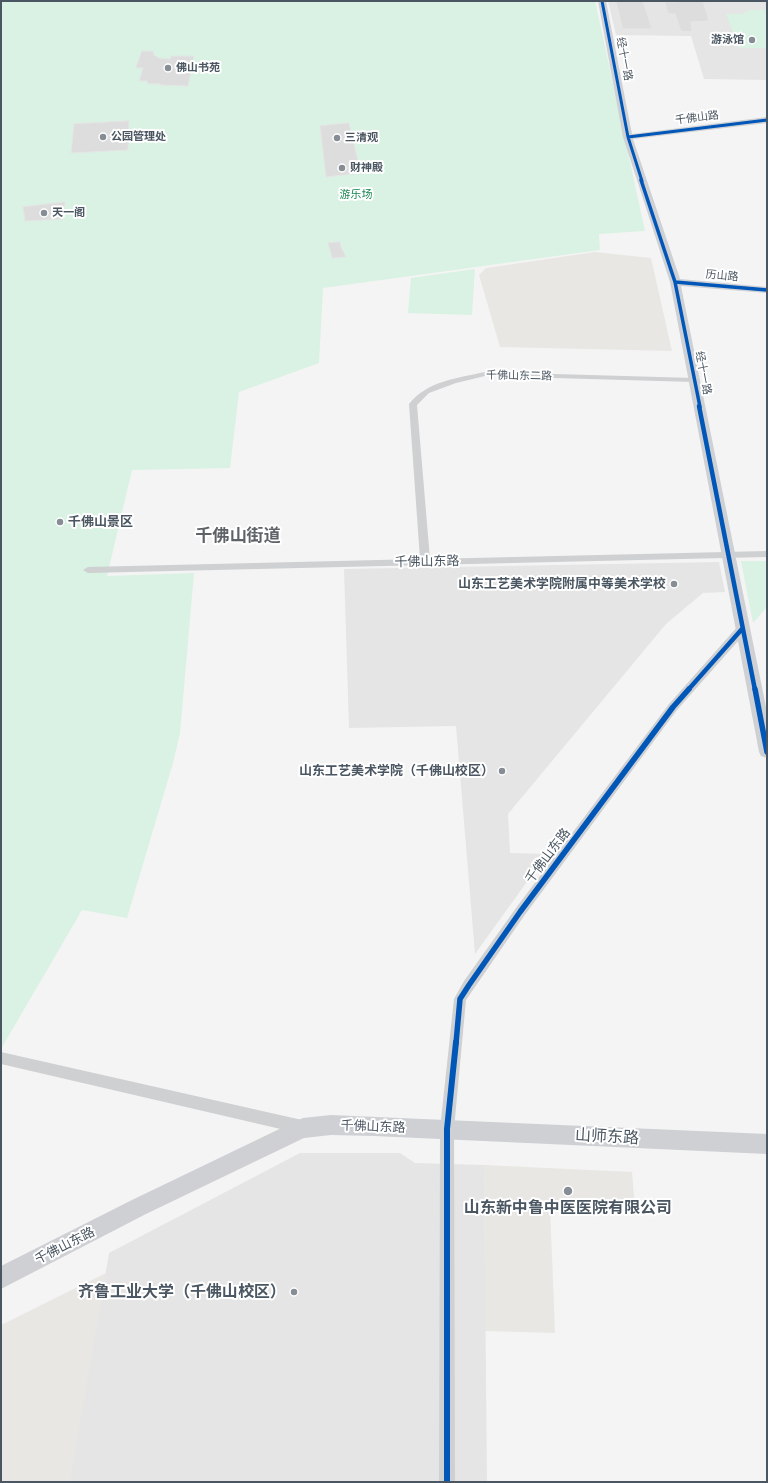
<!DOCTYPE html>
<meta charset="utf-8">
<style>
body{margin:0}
#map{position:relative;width:768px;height:1483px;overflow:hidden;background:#f4f4f4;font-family:"Noto Sans",sans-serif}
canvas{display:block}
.frame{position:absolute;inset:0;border:2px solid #4a5661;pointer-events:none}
</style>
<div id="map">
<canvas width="768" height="1483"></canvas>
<div class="frame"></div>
</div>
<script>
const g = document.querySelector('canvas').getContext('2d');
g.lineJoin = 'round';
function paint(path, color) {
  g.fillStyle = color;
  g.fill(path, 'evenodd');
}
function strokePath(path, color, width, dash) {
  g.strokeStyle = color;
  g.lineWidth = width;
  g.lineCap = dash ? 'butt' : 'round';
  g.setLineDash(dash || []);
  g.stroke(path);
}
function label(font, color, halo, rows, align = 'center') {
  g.font = font + ' "Noto Sans","Noto Sans SC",sans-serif';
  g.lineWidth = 4;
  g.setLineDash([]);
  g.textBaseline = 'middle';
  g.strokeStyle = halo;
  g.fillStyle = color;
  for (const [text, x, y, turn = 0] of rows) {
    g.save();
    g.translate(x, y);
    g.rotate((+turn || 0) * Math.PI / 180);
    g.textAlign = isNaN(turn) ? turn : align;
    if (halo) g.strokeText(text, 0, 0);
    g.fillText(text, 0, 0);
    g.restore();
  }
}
const commercial = new Path2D(`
 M595,252L651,258L672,351L500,347L479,275L486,268Z
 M484,1165L632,1172L635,1209L550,1205L555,1333L485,1331Z
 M106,1273L71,1482H1V1325Z`);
const education = new Path2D(`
 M608,1H767V80L704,79L691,36L616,35Z
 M719,562L725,592L703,593L666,624L508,814L510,853L547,854L475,954L456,726L349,728L344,569Z
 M300,1153H400L415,1163L484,1165L487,1482H70L109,1253Z`);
const green = new Path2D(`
 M1,1H595L645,231L599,234L600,250L323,288L319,363L239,392L230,468L132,470L107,576L194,573L180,733L173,763L127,918L82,910L1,1049Z
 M750,10H767V48H739L726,14H741Z
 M475,269L472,315L408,313L411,278Z
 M741,561H767V607L753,623Z`);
const building = new Path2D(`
 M616,1H643L652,29H623Z
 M677,1H703L709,21L691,22L692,32L681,31L675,14H668L665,2H677Z
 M142,51H153L154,55L159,58L170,59L171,56H194L188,86L161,85L160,84H148L147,81H139L143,68H136Z
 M129,121L128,150L71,153L74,124Z
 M349,123L361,173L326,177L320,126Z
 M65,202L63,219L25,221L23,207Z
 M340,242L341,247L346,257L332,258L328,243Z`);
const street = new Path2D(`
 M485,372L694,378L698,380L694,382L485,376L456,383L429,393L417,405L430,559L767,551V557L88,573L83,570L88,567L420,559L409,404C427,381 458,378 485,372Z
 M742,625L746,626L747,629L746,632L677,710L524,916L466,1000L454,1129L455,1482H439L440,1129L454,999L464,981L516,908L669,704L738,626Z
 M1,1052L302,1120L307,1122L309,1127L307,1132L302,1134L1,1064Z`);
const secondary = new Path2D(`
 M598,1H606L632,134L767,117V123L633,139L680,279L767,287V293L681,286L767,712V758L761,756L759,752L670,282L623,137Z
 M331,1115L767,1134V1154L374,1136L331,1135L304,1138L146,1214L1,1289V1266L132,1200L296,1121L303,1118Z`);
const cyclewayFar4 = new Path2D(`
 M602,1L628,137L642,181
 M628,137L767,120`);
const cyclewayFar3 = new Path2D(`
 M641,180L675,282L700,407
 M675,282L767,290`);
const cyclewayFar2 = new Path2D(`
 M699,406L755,690
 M688,690L742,629`);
const cyclewayFar1 = new Path2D(`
 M755,689L767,752
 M456,1043L460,999L469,985L520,912L673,707L689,689`);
const cycleway = new Path2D(`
 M447,1482V1129L456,1042`);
const markers = [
 [752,40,4,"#868d94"],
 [168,68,4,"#868d94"],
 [103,137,4,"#868d94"],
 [337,138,4,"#868d94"],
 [342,168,4,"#868d94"],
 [44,213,4,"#868d94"],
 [60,522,4,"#868d94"],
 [674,584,4,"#868d94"],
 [502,771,4,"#868d94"],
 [568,1191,5,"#868d94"],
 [294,1292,4,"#868d94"]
];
const farPoinames = [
 ["游泳馆",744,40,"right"],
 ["佛山书苑",176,68],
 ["公园管理处",111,137],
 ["三清观",345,138],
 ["财神殿",350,168],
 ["天一阁",52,213]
];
const farStreetnames = [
 ["经十一路",624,59,79],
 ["千佛山路",697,118,-7],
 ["历山路",722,276,5],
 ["经十一路",703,373,79],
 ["千佛山东二路",519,376,1]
];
const farParknames = [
 ["游乐场",356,195]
];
const poiNames = [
 ["千佛山景区",68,522,"left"],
 ["山东工艺美术学院附属中等美术学校",666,584],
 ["山东工艺美术学院（千佛山校区）",494,771]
];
const streetNames = [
 ["千佛山东路",427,562,-1],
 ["千佛山东路",548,856,-53],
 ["千佛山东路",373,1127,2],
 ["千佛山东路",65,1246,-27]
];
const nearStreetnames = [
 ["山师东路",607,1137,3]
];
const nearPoinames = [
 ["山东新中鲁中医医院有限公司",568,1208],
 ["齐鲁工业大学（千佛山校区）",286,1292,"right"]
];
const districtNames = [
 ["千佛山街道",238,536]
];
paint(commercial, '#e8e7e3');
paint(education, '#e6e5e6');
paint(green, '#d9f2e3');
paint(building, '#ddddde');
strokePath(building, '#e5e6e7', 1);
paint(street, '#ced0d2');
paint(secondary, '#ced0d4');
strokePath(cyclewayFar4, '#0057b8', 3);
strokePath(cyclewayFar3, '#0057b8', 3.5);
strokePath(cyclewayFar2, '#0057b8', 4.5);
strokePath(cyclewayFar1, '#0057b8', 5.5);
strokePath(cycleway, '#0057b8', 6);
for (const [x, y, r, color] of markers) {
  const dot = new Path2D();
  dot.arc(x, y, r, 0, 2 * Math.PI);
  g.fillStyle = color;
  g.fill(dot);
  strokePath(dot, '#fff', 1.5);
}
label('bold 11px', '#4a5661', '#fff', farPoinames, 'left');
label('11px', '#4a5661', '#fff', farStreetnames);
label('11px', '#17864f', '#fff', farParknames);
label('bold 13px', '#4a5661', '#fff', poiNames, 'right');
label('13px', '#4a5661', '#fff', streetNames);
label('16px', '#4a5661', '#fff', nearStreetnames);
label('bold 16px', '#4a5661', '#fff', nearPoinames);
label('bold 17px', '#5f6368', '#fff', districtNames);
</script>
